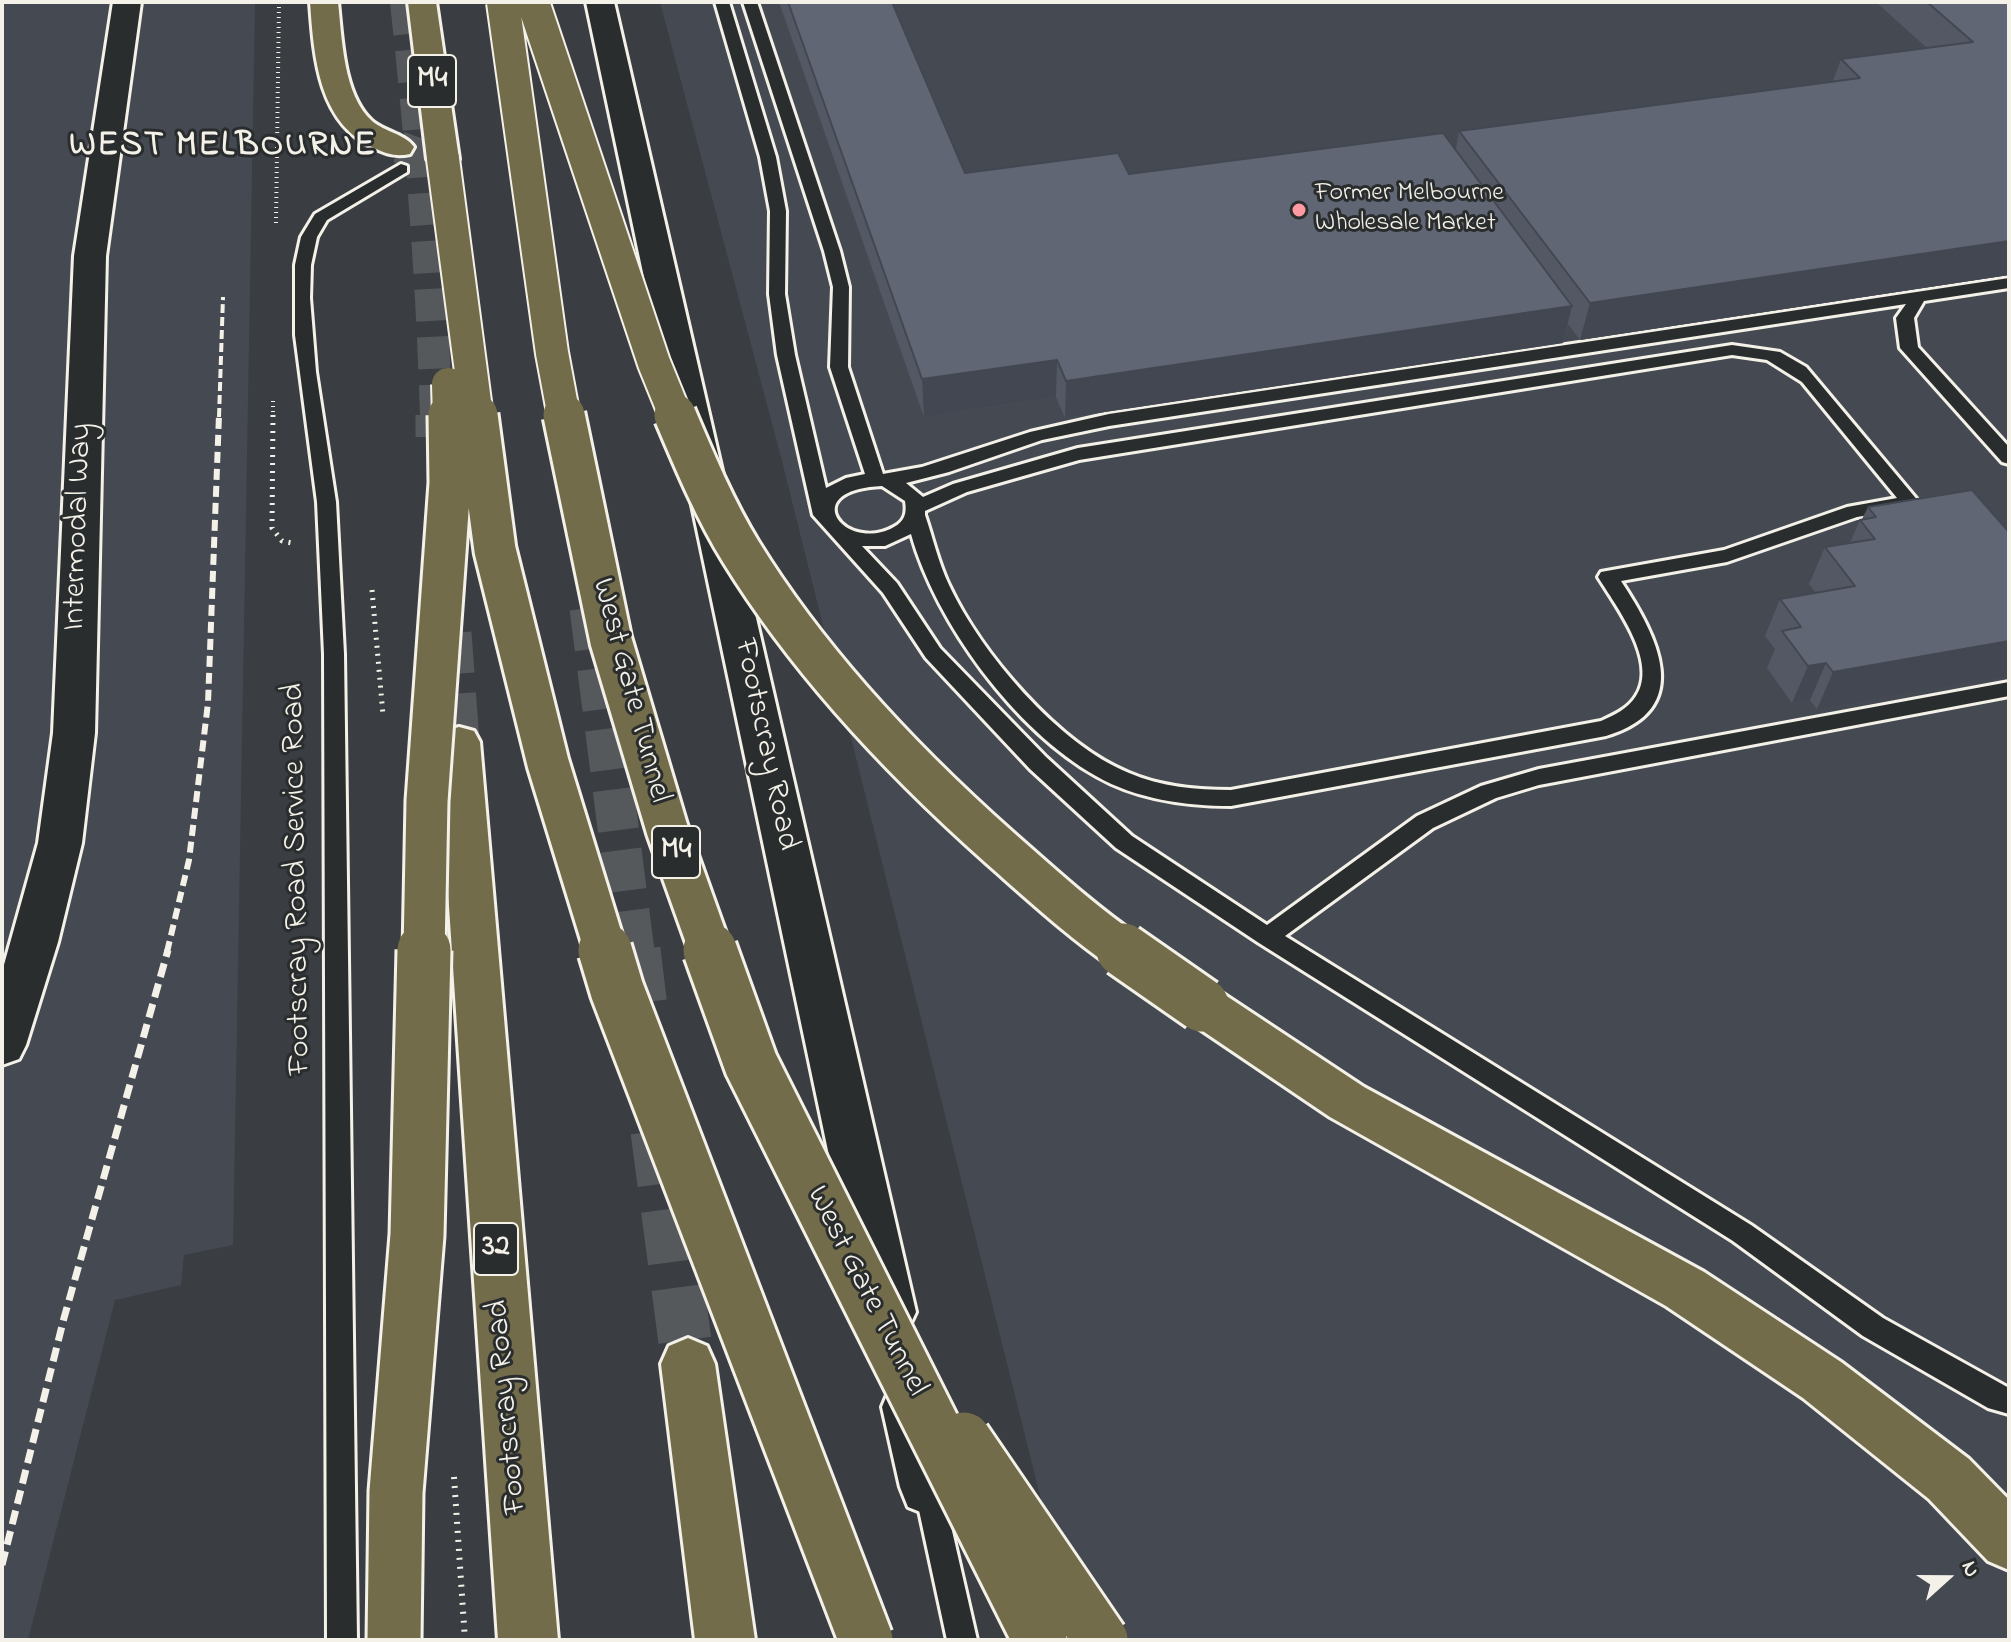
<!DOCTYPE html>
<style>
body{margin:0}
#map{position:relative;width:2011px;height:1642px;overflow:hidden;background:#3a3e43;font-family:"Indie Flower",sans-serif}
canvas{display:block}
.frame{position:absolute;inset:0;border:4px solid #f4f1e8;pointer-events:none}
.north{position:absolute;left:1907px;top:1538px;width:80px;height:80px;-webkit-text-stroke:6px #2a2d2e;paint-order:stroke;rotate:69deg;font-size:22px;font-weight:700;line-height:32px;text-align:center;color:#f4f1e8}
.north::after{content:'';display:block;margin:auto;width:28px;height:36px;background:#f4f1e8;clip-path:polygon(50% 0,100% 100%,50% 72%,0 100%)}
</style>
<div id="map">
<canvas width="2011" height="1642"></canvas>
<div class="frame"></div>
<div class="north">N</div>
</div>
<script>
const g = document.querySelector('canvas').getContext('2d');
g.lineJoin = 'round';
function paint(path, color) {
  g.fillStyle = color;
  g.fill(path, 'evenodd');
}
function strokePath(path, color, width, dash) {
  g.strokeStyle = color;
  g.lineWidth = width;
  g.lineCap = dash ? 'butt' : 'round';
  g.setLineDash(dash || []);
  g.stroke(path);
}
function label(font, color, halo, rows, align = 'center') {
  g.font = font + ' "Indie Flower",sans-serif';
  g.lineWidth = 6;
  g.setLineDash([]);
  g.textBaseline = 'middle';
  g.strokeStyle = halo;
  g.fillStyle = color;
  for (const [text, x, y, turn = 0] of rows) {
    g.save();
    g.translate(x, y);
    g.rotate((+turn || 0) * Math.PI / 180);
    g.textAlign = isNaN(turn) ? turn : align;
    if (halo) g.strokeText(text, 0, 0);
    g.fillText(text, 0, 0);
    g.restore();
  }
}
const built = new Path2D(`
 M2,2H255L233,1245L184,1255L181,1285L115,1300L28,1640H2Z
 M660,2H2009V1640H1076L782,461Z`);
const primaryTunnelFar2 = new Path2D(`
 M406,2C421,140 432,277 436,417`);
const primaryTunnelFar1 = new Path2D(`
 M436,415V437
 M590,608L634,952
 M451,633L459,742`);
const primaryTunnel = new Path2D(`
 M634,950L642,1016
 M657,1131L688,1364`);
const motorwayTunnel = new Path2D(`
 M399,147L423,156`);
const pathFar2 = new Path2D(`
 M276,223L279,2
 M273,417V401`);
const pathFar1 = new Path2D(`
 M273,415L272,528L282,541L292,543
 M372,590L383,715`);
const path = new Path2D(`
 M454,1477L465,1640`);
const service = new Path2D(`
 M715,2H729L776,157L786,211L785,294L795,355L826,488L846,478L865,474L830,367L833,287L824,251L743,2H757L840,251L849,287L848,367L883,474L922,467L1030,432L1109,414L2009,278V288L1924,301L1914,318L1918,347L2009,447V464L2002,462L1900,348L1896,318L1906,304L1109,426L1042,440L949,472L906,483L923,497L953,484L1078,448L1732,345L1780,352L1806,367L1919,502L1910,508L1857,517L1727,562L1621,581C1657,636 1696,709 1606,736L1231,806C1185,806 1136,799 1096,776C1015,730 936,623 911,534L885,546H862L897,583L940,648L1046,757L1132,836L1267,925L1417,816L1481,786L1539,769L2009,682V696L1539,785L1496,798L1433,828L1285,936L1751,1225L1883,1318L2009,1388V1414L1988,1408L1863,1336L1733,1241L1259,943L1116,848L1030,769L926,658L883,593L813,515L777,355L769,294L770,211L760,157ZM1732,355L1767,360L1802,382L1897,498L1847,507L1724,550L1601,572L1598,577C1616,606 1659,662 1636,696C1628,709 1614,715 1601,721L1231,790C1196,790 1161,787 1129,773C1058,744 981,653 949,585C938,562 933,538 925,515V511L967,492L1079,460ZM882,486L905,501C907,513 905,521 894,527C846,554 795,490 882,486Z
 M401,164L407,166V172L327,220L317,237L311,265L310,298L316,372L336,502L344,654L357,1640H327L324,654L317,502L295,335V265L301,237L315,214Z
 M928,1473L938,1477L942,1487L977,1640H947L914,1487L918,1477Z`);
const minor = new Path2D(`
 M586,2H614L916,1312L908,1329L889,1337L870,1329L862,1312Z
 M910,1381L930,1388L938,1407L956,1487L948,1507L928,1515L908,1507L900,1487L882,1407L890,1388Z`);
const tertiary = new Path2D(`
 M113,2H141L106,256L95,733L82,843L58,942L26,1045L19,1059L2,1065V972L38,843L53,733L74,256Z`);
const primary = new Path2D(`
 M459,727L474,731L480,742L558,1640H498L438,742L444,731Z
 M688,1338L707,1346L715,1364L755,1640H695L661,1364L669,1346Z`);
const motorway = new Path2D(`
 M310,2H338C342,38 343,95 372,121C385,132 405,134 414,147L410,154C396,157 387,154 374,148C318,123 314,56 310,2Z
 M408,2H436L459,159L454,166L443,168L432,166L427,159Z
 M1202,986L1219,991L1364,1087L1704,1272L1841,1362L1969,1459L2009,1500V1570L1988,1561L1929,1499L1803,1398L1666,1306L1330,1117L1185,1019L1178,1005L1185,991Z`);
const railFar2 = new Path2D(`
 M219,417L223,297`);
const railFar1 = new Path2D(`
 M167,952L189,860L208,703L219,415`);
const rail = new Path2D(`
 M2,1565L64,1318L168,950`);
const motorwayBridgeFar2 = new Path2D(`
 M503,2L552,353L564,417
 M533,2L654,363L676,417
 M443,159L477,417
 M448,384L449,417`);
const motorwayBridgeFar1 = new Path2D(`
 M477,415L495,550L548,763L606,952
 M564,415L611,641L667,829L711,952
 M675,415C694,460 715,510 741,552C810,664 902,761 1000,848C1041,884 1081,921 1126,952
 M424,952L427,801L450,483L449,415`);
const motorwayBridge = new Path2D(`
 M605,950L617,990L866,1640
 M710,950L751,1064L1040,1640
 M1123,950L1202,1005
 M964,1439L1101,1640
 M394,1640L396,1492L417,1235L424,950`);
const wall = new Path2D(`
 M779,2H892L965,173L1129,174L1456,149L1459,131L1833,81L1841,59L1927,48L1876,2H2009V275L1580,340L1568,324L1563,343L1065,418L1056,397L924,417Z
 M1972,490L1817,709L1810,700L1792,703L1767,668L1775,649L1765,636L1780,599L1816,593L1809,584L1825,547L1850,543L1860,520L1862,519L1868,507Z`);
const shadedWall = new Path2D(`
 M2009,241V275L1580,340L1590,303Z
 M1572,306L1563,343L1065,418L1066,381Z
 M1057,360L1056,397L924,417L922,379Z
 M2009,641V675L1817,709L1833,672Z
 M1826,663L1810,700L1792,703L1808,666Z`);
const building = new Path2D(`
 M788,2H892L965,173L1118,153L1129,174L1443,133L1572,306L1066,381L1057,360L922,379Z
 M1927,2H2009V241L1590,303L1459,131L1860,78L1841,59L1973,42Z
 M1972,490L2009,532V641L1833,672L1826,663L1808,666L1782,631L1801,627L1780,599L1855,586L1825,547L1875,539L1860,520L1876,517L1868,507Z`);
const markers = [
 [1299,210,8,"#ff9aa2"]
];
const farPoinames = [
 ["Former Melbourne",1315,195],
 ["Wholesale Market",1315,225]
];
const shields = [
 [432,81,48],
 [676,852,48],
 [496,1249,44]
];
const shieldNames = [
 ["M4",432,81],
 ["M4",676,852],
 ["32",496,1249]
];
const streetNames = [
 ["Intermodal Way",80,527,-88],
 ["West Gate Tunnel",629,691,75],
 ["Footscray Road",764,745,78],
 ["Footscray Road Service Road",299,879,-91],
 ["West Gate Tunnel",865,1292,63],
 ["Footscray Road",509,1407,-95]
];
const farDistrictnames = [
 ["WEST MELBOURNE",223,148]
];
paint(built, '#454a52');
strokePath(primaryTunnelFar2, '#56595c', 32, [32, 16]);
strokePath(primaryTunnelFar1, '#56595c', 41, [41, 20]);
strokePath(primaryTunnel, '#56595c', 53, [53, 26]);
strokePath(motorwayTunnel, '#56595c', 32, [32, 16]);
strokePath(service, '#f4f1e8', 6);
strokePath(minor, '#f4f1e8', 6);
strokePath(tertiary, '#f4f1e8', 6);
strokePath(primary, '#f4f1e8', 6);
strokePath(motorway, '#f4f1e8', 6);
strokePath(pathFar2, '#f4f1e8', 4, [1, 4]);
strokePath(pathFar1, '#f4f1e8', 5, [2, 6]);
strokePath(path, '#f4f1e8', 6, [2, 7]);
paint(service, '#2a2d2e');
paint(minor, '#2a2d2e');
paint(tertiary, '#2a2d2e');
paint(primary, '#726c4b');
paint(motorway, '#726c4b');
strokePath(railFar2, '#f4f1e8', 4, [9, 4]);
strokePath(railFar1, '#f4f1e8', 6, [11, 6]);
strokePath(rail, '#f4f1e8', 7, [14, 7]);
strokePath(motorwayBridgeFar2, '#f4f1e8', 36, []);
strokePath(motorwayBridgeFar1, '#f4f1e8', 47, []);
strokePath(motorwayBridge, '#f4f1e8', 59, []);
strokePath(motorwayBridgeFar2, '#726c4b', 32);
strokePath(motorwayBridgeFar1, '#726c4b', 41);
strokePath(motorwayBridge, '#726c4b', 53);
paint(wall, '#535864');
paint(shadedWall, '#434751');
paint(building, '#606674');
strokePath(building, '#434751', 2);
for (const [x, y, r, color] of markers) {
  const dot = new Path2D();
  dot.arc(x, y, r, 0, 2 * Math.PI);
  g.fillStyle = color;
  g.fill(dot);
  strokePath(dot, '#2a2d2e', 3);
}
label('26px', '#f4f1e8', '#2a2d2e', farPoinames, 'left');
for (const [x, y, w] of shields) {
  const box = new Path2D();
  box.roundRect(x - w / 2, y - 26, w, 52, 6);
  g.fillStyle = '#2a2d2e';
  g.fill(box);
  strokePath(box, '#f4f1e8', 2);
}
label('bold 30px', '#f4f1e8', null, shieldNames);
label('32px', '#f4f1e8', '#2a2d2e', streetNames);
g.letterSpacing = '2px';
label('bold 34px', '#f4f1e8', '#2a2d2e', farDistrictnames);
g.letterSpacing = '0px';
</script>
